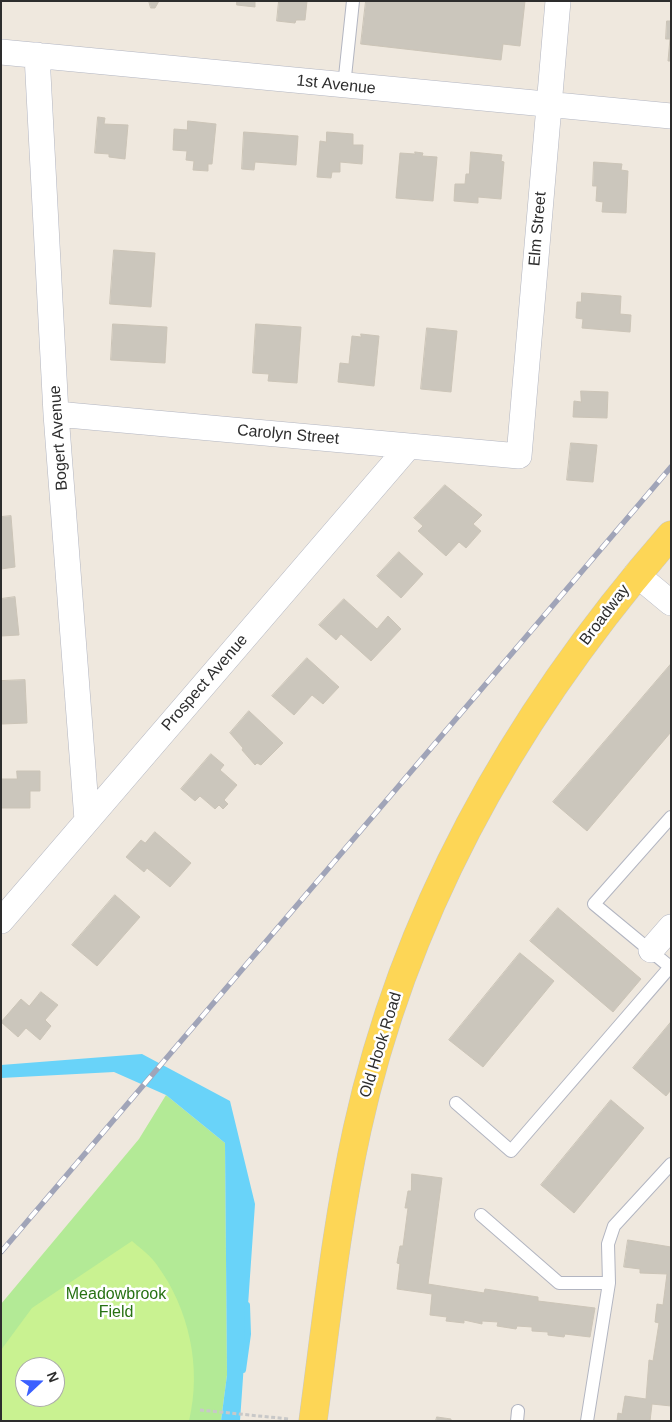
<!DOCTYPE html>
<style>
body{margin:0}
#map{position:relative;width:672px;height:1422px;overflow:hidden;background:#efe8de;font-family:Helvetica,sans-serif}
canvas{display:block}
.frame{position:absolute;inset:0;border:2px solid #2d2d2d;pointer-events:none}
.north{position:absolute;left:15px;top:1357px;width:50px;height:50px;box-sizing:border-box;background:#fff;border:1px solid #ababab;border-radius:50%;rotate:69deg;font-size:14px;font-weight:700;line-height:20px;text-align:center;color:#2d2d2d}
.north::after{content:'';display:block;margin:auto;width:18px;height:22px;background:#3b60ff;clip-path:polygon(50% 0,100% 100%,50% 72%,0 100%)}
</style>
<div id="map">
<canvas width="672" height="1422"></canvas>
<div class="frame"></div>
<div class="north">N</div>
</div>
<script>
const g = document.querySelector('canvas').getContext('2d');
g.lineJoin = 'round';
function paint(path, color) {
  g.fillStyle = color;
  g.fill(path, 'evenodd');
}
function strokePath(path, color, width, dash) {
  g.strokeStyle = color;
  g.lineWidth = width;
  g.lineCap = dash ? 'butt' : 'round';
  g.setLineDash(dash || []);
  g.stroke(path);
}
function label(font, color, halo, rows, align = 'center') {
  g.font = font + ' Helvetica,sans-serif';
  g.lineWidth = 5;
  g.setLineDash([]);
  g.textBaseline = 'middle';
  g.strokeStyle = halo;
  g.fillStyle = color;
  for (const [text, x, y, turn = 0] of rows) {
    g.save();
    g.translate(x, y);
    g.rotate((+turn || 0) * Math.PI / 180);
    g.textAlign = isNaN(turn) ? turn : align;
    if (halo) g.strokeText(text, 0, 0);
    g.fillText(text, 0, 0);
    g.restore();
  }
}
const green = new Path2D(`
 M166,1095L225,1143L227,1375L221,1421H1V1304L139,1139ZM25,1367H55V1397H25Z`);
const pitch = new Path2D(`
 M132,1241C140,1248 151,1256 157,1265C189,1309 202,1367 189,1421H1V1350L32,1308ZM25,1367H55V1397H25Z`);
const water = new Path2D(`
 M142,1054L230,1101L255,1204L240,1421H221L227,1375L225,1143L166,1095L114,1072L1,1078V1065Z`);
const stream = new Path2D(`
 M243,1370L248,1334L247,1305`);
const building = new Path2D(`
 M149,1H159L155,8H151Z
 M237,1H255V7L237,5Z
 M279,1H307L305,20H296L295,23L277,21Z
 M366,1H525L520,46L503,44L501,60L361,44Z
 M667,21H671V61H668L670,39H666Z
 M98,117L105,118L104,124L128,125L125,159L109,157V154L95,153Z
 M188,121L216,124L212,164H208V171L193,170L194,161L186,160L187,151L173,150L174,129L187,130Z
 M244,132L298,136L296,165L255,162L254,170L242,169Z
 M327,132L353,134V145H363L362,164L340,162V172H332L331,178L317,177L320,141L326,142Z
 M415,152L423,153L422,156L437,157L433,201L396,198L400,153L415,154Z
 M471,152L502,155L501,161L504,162L501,199L478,197V203L454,201L455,184H465L466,174H469Z
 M594,162L622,164L621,170L628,171L626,213L602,212L603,202L596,201L597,186H593Z
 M114,250L155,253L151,307L110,304Z
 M582,293L621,296L620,314L631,315L630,332L582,328L583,319L576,318L577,302H581Z
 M113,324L167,327L165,363L111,360Z
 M256,324L301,327L297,383L268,381L269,374L253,373Z
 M427,328L457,331L451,392L421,389Z
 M361,334L379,336L374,386L338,382L340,363L349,364L352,336L361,337Z
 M581,391L608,392L607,418L573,417L574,401L581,402Z
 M571,443L597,445L593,482L567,480Z
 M445,485L482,515L473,524L481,531L466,548L459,542L446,556L418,531L423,526L414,518Z
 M11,516L15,567L1,569V517Z
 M399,552L423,574L401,598L377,576Z
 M15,597L19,635L1,636V599Z
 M344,599L377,629L388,616L401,629L371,661L341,634L336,640L319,625Z
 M307,658L339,687L323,704L312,695L294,715L272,696Z
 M671,664V732L587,831L553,802Z
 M25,680L27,723L2,724L1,681Z
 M249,711L283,743L261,765L257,763L255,765L242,750L243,748L230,733Z
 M211,754L224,765L220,770L237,785L224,800L228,804L223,809L219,805L215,809L200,796L195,801L181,789Z
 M17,771H40V791H30V808H1V779H17Z
 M155,832L191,863L170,887L147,868L144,872L126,857L141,840L145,843Z
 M115,895L140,917L97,966L72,945Z
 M558,908L641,979L613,1012L530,941Z
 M520,953L554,981L483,1067L449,1040Z
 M41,992L58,1005L45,1020L51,1026L40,1040L26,1028L18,1037L1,1022L21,999L29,1006Z
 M671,1022V1090L666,1096L633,1068Z
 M611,1100L644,1128L574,1213L541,1185Z
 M412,1174L442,1178L428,1284L484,1293L485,1289L538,1297V1301L595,1308L590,1337L565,1334L564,1337L548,1335V1332L532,1331V1327L517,1326L516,1329L497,1326L498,1322L482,1321V1324L464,1320V1323L446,1321L447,1317L430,1315L432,1294L397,1289L400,1264L397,1263L400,1246H403L408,1208H405L408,1191H411Z
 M628,1240L671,1247V1406L652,1404L650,1421H617L618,1413L622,1414L625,1396L646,1399L649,1360L653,1361L659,1323L655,1322L657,1304L663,1305L667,1274L640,1273V1269L624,1267Z
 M437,1417L451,1419V1421H436Z`);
const path = new Path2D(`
 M200,1410L289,1419`);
const lane = new Path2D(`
 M344,86L353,1
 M456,1103L511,1151L670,967L594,904L671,817
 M481,1215L559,1283H609
 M517,1421L518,1411
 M587,1421L609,1283L608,1244L614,1226L671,1164`);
const street = new Path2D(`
 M1,52L671,116
 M37,55L56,414L87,820
 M56,414L519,456L558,1
 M636,574L671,603
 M1,921L409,446
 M651,950L671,927`);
const primary = new Path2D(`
 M313,1421C326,1324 336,1226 357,1130C406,906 521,707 671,535`);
const rail = new Path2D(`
 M1,1252L671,467`);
const streetNames = [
 ["1st Avenue",336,85,6],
 ["Elm Street",538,229,-85],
 ["Carolyn Street",288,435,5],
 ["Bogert Avenue",59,438,-94],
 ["Broadway",605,615,-53],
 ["Prospect Avenue",205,683,-49],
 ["Old Hook Road",381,1045,-73]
];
const parkNames = [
 ["Meadowbrook",116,1295],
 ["Field",116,1313]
];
paint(green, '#b3ea96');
paint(pitch, '#c9f291');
paint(water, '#69d3f9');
strokePath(stream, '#69d3f9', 6);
paint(building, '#cbc6bc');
strokePath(building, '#cbc4b7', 1);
strokePath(lane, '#b2b5c1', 14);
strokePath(street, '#b2b5c1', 26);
strokePath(primary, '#c8c8c8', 29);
strokePath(path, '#c8c8c8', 3, [4, 2.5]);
strokePath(lane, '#fff', 12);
strokePath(street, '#fff', 25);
strokePath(primary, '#fdd656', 28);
strokePath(rail, '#a0a4b8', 5.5);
strokePath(rail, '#fff', 4, [11]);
label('16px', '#2d2d2d', '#fff', streetNames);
label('16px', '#287214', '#fff', parkNames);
</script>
